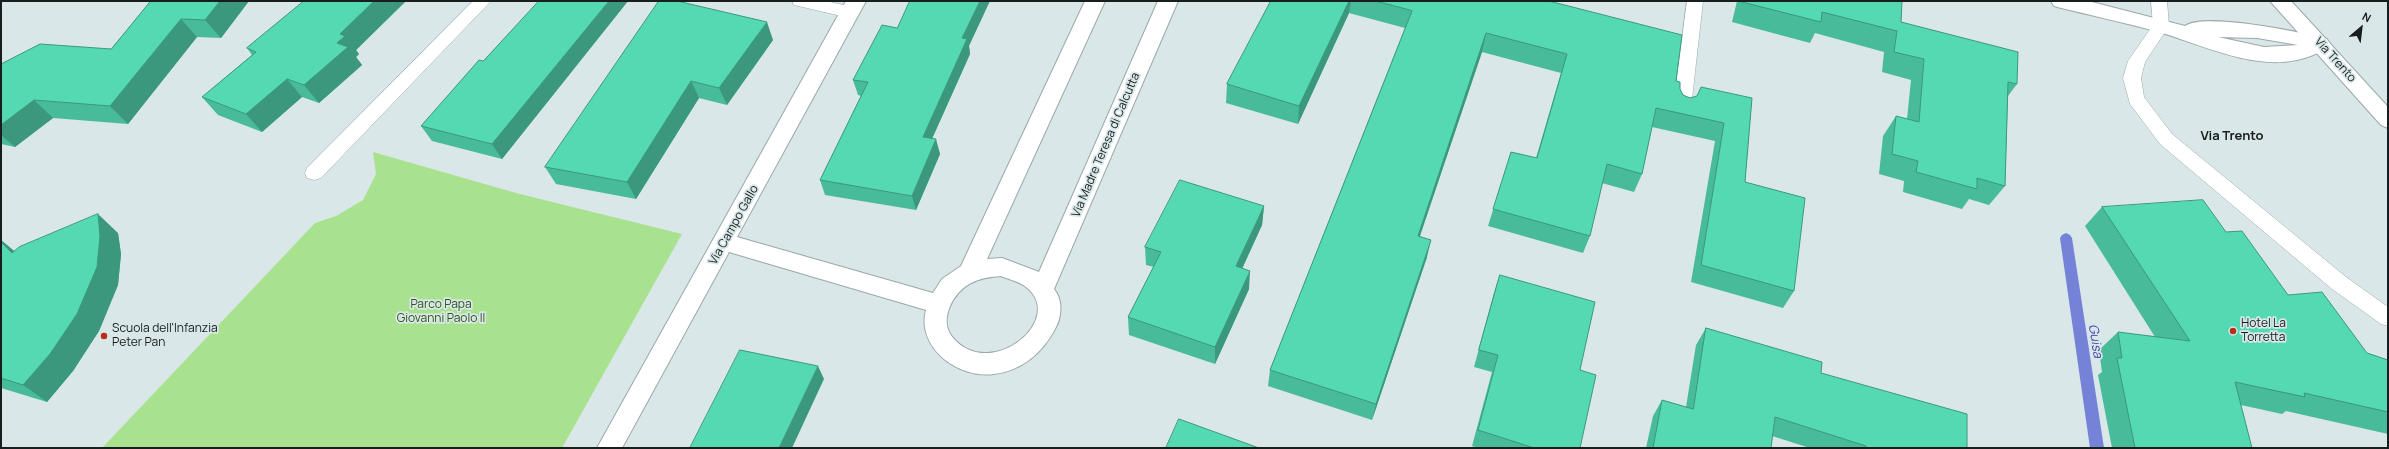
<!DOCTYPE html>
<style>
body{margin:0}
#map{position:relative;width:2389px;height:449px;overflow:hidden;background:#d9e7e9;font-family:Manrope,sans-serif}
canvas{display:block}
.frame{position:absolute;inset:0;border:2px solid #181d1e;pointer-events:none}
.north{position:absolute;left:2341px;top:8px;width:40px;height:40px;-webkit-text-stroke:3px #d9e7e9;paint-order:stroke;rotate:28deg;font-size:11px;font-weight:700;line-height:16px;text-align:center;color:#181d1e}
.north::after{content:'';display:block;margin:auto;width:14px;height:18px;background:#181d1e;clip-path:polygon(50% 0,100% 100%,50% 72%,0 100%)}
</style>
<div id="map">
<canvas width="2389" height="449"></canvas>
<div class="frame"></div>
<div class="north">N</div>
</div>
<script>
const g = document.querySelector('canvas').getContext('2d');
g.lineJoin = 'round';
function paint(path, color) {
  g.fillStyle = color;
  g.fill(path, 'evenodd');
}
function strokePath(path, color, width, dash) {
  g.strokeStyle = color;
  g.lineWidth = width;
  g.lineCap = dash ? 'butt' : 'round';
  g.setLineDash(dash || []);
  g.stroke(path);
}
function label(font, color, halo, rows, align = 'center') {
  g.font = font + ' Manrope,sans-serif';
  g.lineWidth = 3.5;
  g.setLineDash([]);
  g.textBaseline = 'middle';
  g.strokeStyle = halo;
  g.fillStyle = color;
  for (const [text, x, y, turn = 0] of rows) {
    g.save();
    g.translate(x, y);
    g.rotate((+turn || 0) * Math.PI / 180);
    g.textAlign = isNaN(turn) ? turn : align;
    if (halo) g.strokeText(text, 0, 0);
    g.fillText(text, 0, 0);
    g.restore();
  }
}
const green = new Path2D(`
 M373,152L516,193L682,234L562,448H102L315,223L336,216L363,200L376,174Z`);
const stream = new Path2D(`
 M2066,233L2070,235L2072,238L2104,448H2090L2060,238L2062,235Z`);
const lane = new Path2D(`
 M473,1H491L321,178L314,180L307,178L305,173L307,168Z
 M792,1H826L856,8L858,12L856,16L850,18L794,5Z
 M1687,1H1703L1691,108L1688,113L1682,115L1676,113L1673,108Z
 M2151,1H2167L2169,26L2145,62L2141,78L2144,97L2172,134L2346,277L2388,307V326L2381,324L2332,289L2160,144L2130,104L2123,78L2128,61L2153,25Z`);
const street = new Path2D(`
 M846,1H866L737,237L933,293L942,279L961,266L1085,1H1105L987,259L1002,258L1039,272L1158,1H1178L1054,289C1063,300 1062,317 1055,329C1043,352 1022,371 994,374C959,379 916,348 926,310L729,252L622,448H597ZM1001,276C1008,279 1020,282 1026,287C1067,319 992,381 954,339C937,321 953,292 971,283C981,278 990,277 1001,276Z
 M2051,1H2088L2185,26C2203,12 2303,32 2327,39L2330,44C2326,51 2320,52 2313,55C2264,76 2206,46 2159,32C2126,23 2094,16 2061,8L2054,6ZM2218,37L2257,38L2298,45L2264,47Z`);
const primary = new Path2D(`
 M2270,1H2291L2388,107V128L2381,125Z`);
const wall = new Path2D(`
 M151,1H249L221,38L197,37L128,124L53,118L15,147L1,144V64L111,49Z
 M304,1H406L356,50L359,54L356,57L362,65L319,103L302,97L262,132L218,115L202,97L252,55L247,48Z
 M628,1L502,159L432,141L421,126L483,61Z
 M659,1L773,40L727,105L699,98L636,199L556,184L545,167Z
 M1271,1H1549L1676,81L1683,95L1690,98H1752L1745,182L1794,291L1783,308L1691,282L1715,141L1652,127L1642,174L1634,192L1602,183L1590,236L1583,253L1488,226L1511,152L1536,158L1561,73L1482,52L1420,236L1427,257L1372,420L1268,386L1270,370L1405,28L1349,13L1298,124L1226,103L1227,84Z
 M1737,1H1902L1901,22L2017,84L2008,96L2005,186L1989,205L1969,199L1962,209L1903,192L1904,181L1879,174L1883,136L1896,116L1907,119L1911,80L1882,72L1884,52L1815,33L1810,43L1732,22Z
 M969,46L970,54L932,139L940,154L916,210L825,195L820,180L861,96L858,95L853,80Z
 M1264,206L1262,225L1242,269L1249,289L1215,364L1129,335L1128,317L1154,267L1146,265L1145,247Z
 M2102,207L2226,232L2288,295L2367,353L2388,360V434L2286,411L2282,414L2241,405L2252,448H2112L2098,375L2102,372L2099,350L2118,332L2155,337L2085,226Z
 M118,233L121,254L118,285L99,331L73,371L47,402L1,388V240L14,251Z
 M1500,275L1580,370V448H1478L1472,446L1492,372L1474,367L1494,293Z
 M1706,328L1821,373L1967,448H1810L1772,436L1771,448H1646L1653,416L1662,400L1686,407L1696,345Z`);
const shadedWall = new Path2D(`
 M220,1H249L221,38L205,20Z
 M374,1H406L356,50L359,54L356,57L362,65L319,103L304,85L337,43L340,34Z
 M609,1H628L502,159L492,144Z
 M980,1H990L969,46L970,54L926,152L923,137L962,38Z
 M1349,1H1351L1349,13L1298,124L1299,106Z
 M181,19L197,37L128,124L110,106Z
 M767,22L773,40L727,105L719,88Z
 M1486,33L1482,52L1414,253L1418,236Z
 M287,79L302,97L262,132L246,114Z
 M691,81L699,98L636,199L627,182Z
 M34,100L53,118L15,147L1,135V125Z
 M936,139L940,154L916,210L912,196Z
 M1264,206L1262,225L1235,284L1236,266Z
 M98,214L118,233L121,254L118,285L99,331L73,371L47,402L23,385Z
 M1,240L13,250L35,271L12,253L1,242Z
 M1431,240L1427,257L1372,420L1376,404Z
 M1250,271L1249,289L1215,364V347Z
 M818,366L824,379L792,448H779Z`);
const building = new Path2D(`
 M151,1H220L205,20L181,19L110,106L34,100L1,125V64L40,44L111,49Z
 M304,1H374L340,34L345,36L337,43L348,47L304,85L287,79L246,114L202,97L256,52L247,48Z
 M539,1H609L492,144L421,126L479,60L483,61Z
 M659,1H677L767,22L719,88L691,81L627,182L545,167Z
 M910,1H980L962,38L967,39L923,137L936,139L912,196L820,180L868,82L853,80L882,25L897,28Z
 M1271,1H1349L1299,106L1227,84Z
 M1376,1H1549L1682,35L1676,81L1680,82V89L1683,95L1690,98L1697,96L1701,87L1752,98L1745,182L1805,198L1794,291L1701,265L1724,123L1656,108L1642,174L1607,164L1590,236L1493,209L1511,152L1537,158L1567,54L1486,33L1418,236L1431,240L1376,404L1270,370L1412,11Z
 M1742,1H1902L1901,22L2018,52L2017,84L2008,82L2005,186L1977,178V189L1916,172L1918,161L1892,154L1896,116L1919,122L1924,59L1894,52L1897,31L1822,12L1821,22L1742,2Z
 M1180,180L1264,206L1236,266L1250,271L1215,347L1128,317L1161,252L1145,247Z
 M2203,200L2226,232L2242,231L2288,295L2322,292L2367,353L2388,360V412L2304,393L2305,397L2235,382L2252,448H2135L2117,358H2122L2118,332L2190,341L2102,207Z
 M98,214L100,236L97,267L77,314L50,354L23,385L1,378V242L12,253L19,247Z
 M1500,275L1595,302L1580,370L1596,375L1580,448H1534L1478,430L1498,355L1479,350Z
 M1706,328L1822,362L1821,373L1967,414V448H1866V446L1775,417L1771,448H1653L1662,400L1693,409Z
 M740,350L818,366L779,448H690Z
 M1179,419L1259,448H1166Z`);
const markers = [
 [2233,331,4,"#ba2e18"],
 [104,336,4,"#ba2e18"]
];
const streetNames = [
 ["Via Trento",2335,60,48],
 ["Via Madre Teresa di Calcutta",1106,145,-67],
 ["Via Campo Gallo",734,225,-61]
];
const parkNames = [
 ["Parco Papa",441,305],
 ["Giovanni Paolo II",441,319]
];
const poiNames = [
 ["Hotel La",2241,324],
 ["Torretta",2241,338],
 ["Scuola dell'Infanzia",112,329],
 ["Peter Pan",112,343]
];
const neighbourhoodNames = [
 ["Via Trento",2232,136]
];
const waterNames = [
 ["Guisa",2095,341,81]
];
paint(green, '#a9e28f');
paint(stream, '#7482d7');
strokePath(lane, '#9ba8a9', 1);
strokePath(street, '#9ba8a9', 2);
strokePath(primary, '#9ba8a9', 2);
paint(lane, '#fff');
paint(street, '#fff');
paint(primary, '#fff');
paint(wall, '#48bb9a');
paint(shadedWall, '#3b987d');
paint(building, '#54d9b3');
strokePath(building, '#3b987d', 1);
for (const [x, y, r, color] of markers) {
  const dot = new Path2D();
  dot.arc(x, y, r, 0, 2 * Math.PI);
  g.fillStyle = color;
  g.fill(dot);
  strokePath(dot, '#d9e7e9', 1.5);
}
label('12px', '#181d1e', '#d9e7e9', streetNames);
label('12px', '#30541b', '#d9e7e9', parkNames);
label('12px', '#181d1e', '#d9e7e9', poiNames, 'left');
label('bold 13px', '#181d1e', '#d9e7e9', neighbourhoodNames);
label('italic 13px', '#3f45aa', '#d9e7e9', waterNames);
</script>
